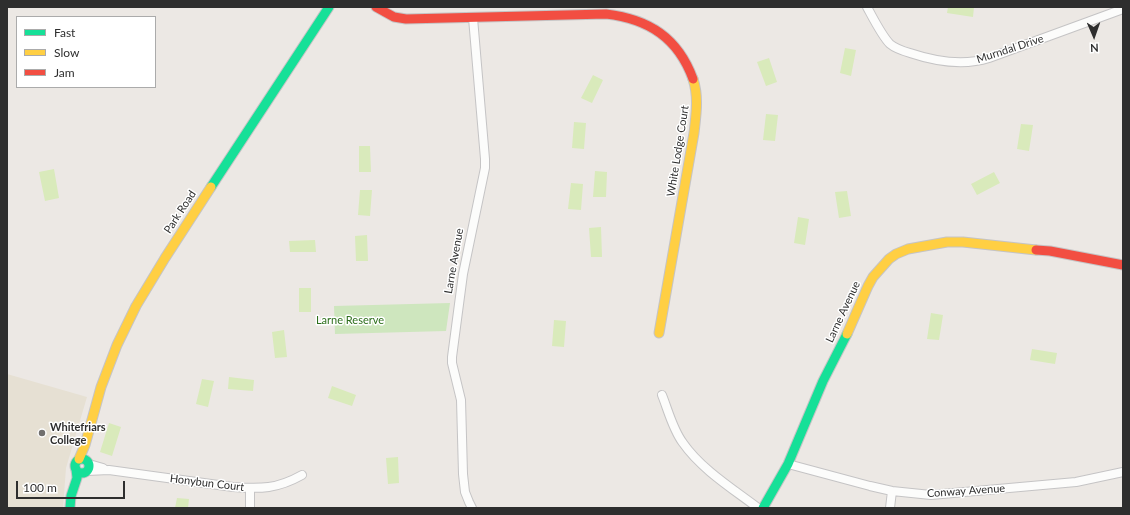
<!DOCTYPE html>
<style>
body{margin:0}
#map{position:relative;width:1130px;height:515px;overflow:hidden;background:#ece8e4;font-family:Lato,sans-serif}
canvas{display:block}
.frame{position:absolute;inset:0;border:8px solid #2e2e2e;pointer-events:none}
.legend{position:absolute;left:16px;top:16px;width:140px;height:72px;box-sizing:border-box;background:#fff;border:1px solid #ababab;margin:0;padding:5px 7px;list-style:none;font-size:12px;color:#2e2e2e}
.legend li{display:flex;align-items:center;gap:8px;height:20px}
.legend b{width:20px;border:1px solid #ababab}
.north{position:absolute;left:1074px;top:16px;width:40px;height:40px;-webkit-text-stroke:3px #fff;paint-order:stroke;rotate:178deg;font-size:11px;font-weight:700;line-height:16px;text-align:center;color:#2e2e2e}
.north::after{content:'';display:block;margin:auto;width:14px;height:18px;background:#2e2e2e;clip-path:polygon(50% 0,100% 100%,50% 72%,0 100%)}
.scale{position:absolute;left:16px;top:481px;width:109px;height:18px;box-sizing:border-box;border:2px solid #2e2e2e;border-top:0;padding-left:5px;font-size:12px;line-height:14px;white-space:nowrap;color:#2e2e2e;-webkit-text-stroke:3px #fff;paint-order:stroke}
</style>
<div id="map">
<canvas width="1130" height="515"></canvas>
<div class="frame"></div>
<ul class="legend">
<li><b style="height:5px;background:#16e098"></b>Fast</li>
<li><b style="height:5px;background:#ffcf43"></b>Slow</li>
<li><b style="height:5px;background:#f24e42"></b>Jam</li>
</ul>
<div class="north">N</div>
<div class="scale">100 m</div>
</div>
<script>
const g = document.querySelector('canvas').getContext('2d');
g.lineJoin = 'round';
function paint(path, color) {
  g.fillStyle = color;
  g.fill(path, 'evenodd');
}
function strokePath(path, color, width, dash) {
  g.strokeStyle = color;
  g.lineWidth = width;
  g.lineCap = dash ? 'butt' : 'round';
  g.setLineDash(dash || []);
  g.stroke(path);
}
function label(font, color, halo, rows, align = 'center') {
  g.font = font + ' Lato,sans-serif';
  g.lineWidth = 3;
  g.setLineDash([]);
  g.textBaseline = 'middle';
  g.strokeStyle = halo;
  g.fillStyle = color;
  for (const [text, x, y, turn = 0] of rows) {
    g.save();
    g.translate(x, y);
    g.rotate((+turn || 0) * Math.PI / 180);
    g.textAlign = isNaN(turn) ? turn : align;
    if (halo) g.strokeText(text, 0, 0);
    g.fillText(text, 0, 0);
    g.restore();
  }
}
const education = new Path2D(`
 M7,374L87,397L66,468L63,508H7Z`);
const green = new Path2D(`
 M450,303L446,331L335,334L334,306Z`);
const pitch = new Path2D(`
 M948,7H974L973,17L947,13Z
 M845,48L856,50L851,76L840,73Z
 M769,58L777,82L766,86L757,62Z
 M593,75L603,80L592,103L581,98Z
 M766,114L778,115L775,141L763,140Z
 M574,122L586,123L584,149L572,148Z
 M1021,124L1033,125L1029,151L1017,149Z
 M359,146H370L371,172H359Z
 M54,169L59,198L45,201L39,172Z
 M595,171L607,172L606,197H593Z
 M994,172L1000,183L977,195L971,184Z
 M571,183L583,184L581,210L568,209Z
 M360,190H372L370,216L358,215Z
 M847,191L851,216L839,218L835,192Z
 M798,217L809,219L805,245L794,243Z
 M601,227L602,257H591L589,228Z
 M367,235L368,261H356L355,236Z
 M315,240L316,252H290L289,241Z
 M299,288H311V312H299Z
 M931,313L943,315L939,340L927,339Z
 M554,320L566,321L564,347L552,346Z
 M284,330L287,357L275,358L272,332Z
 M1032,349L1057,353L1055,364L1030,360Z
 M229,377L254,380L253,391L228,389Z
 M202,379L214,381L208,407L196,404Z
 M332,386L356,395L352,406L328,398Z
 M109,423L121,427L112,456L100,452Z
 M398,457L399,483L388,484L386,458Z
 M177,498L189,499L188,508H175Z`);
const street = new Path2D(`
 M867,7C873,18 882,36 890,44C896,49 903,51 910,53C934,61 964,66 989,58L1123,9
 M662,395C668,410 673,430 683,443C701,469 733,489 758,508
 M89,464L103,468
 M788,464L870,486L892,491L931,495L1076,482L1123,472
 M87,471L109,470L233,487C261,489 277,489 302,475
 M250,488V508
 M472,508L469,502L465,492L463,474L461,400L452,363V357L463,274L485,168V159L473,18
 M890,508L892,491`);
const fast = new Path2D(`
 M211,187L329,7
 M75 466a7 7 0 1 1 14 0a7 7 0 1 1-14 0Z
 M70,508L71,496L77,478L76,469
 M763,508L788,464L823,381L847,334`);
const slow = new Path2D(`
 M659,333L694,133C696,115 699,97 693,79
 M847,334L868,286L873,277L889,259L896,254L908,249L947,242H963L1036,250
 M79,459L85,445L101,387L117,345L136,306L165,258L211,187`);
const jam = new Path2D(`
 M376,7L394,17L406,19L606,14C649,19 678,38 693,79
 M1036,250L1050,251L1123,265`);
const markers = [
 [42,433,4,"#706f6e"]
];
const streetNames = [
 ["Murndal Drive",1010,49,-18],
 ["White Lodge Court",678,151,-81],
 ["Park Road",180,212,-57],
 ["Larne Avenue",454,261,-80],
 ["Larne Avenue",843,312,-65],
 ["Honybun Court",207,483,7],
 ["Conway Avenue",966,491,-4]
];
const parkNames = [
 ["Larne Reserve",350,320]
];
const poiNames = [
 ["Whitefriars",50,427],
 ["College",50,440]
];
paint(education, '#e6e0d3');
paint(green, '#cee6be');
paint(pitch, '#d9eabb');
strokePath(street, '#c5c4c5', 10);
strokePath(fast, '#c5c4c5', 11);
strokePath(slow, '#c5c4c5', 11);
strokePath(jam, '#c5c4c5', 11);
strokePath(street, '#fcfcfb', 8);
strokePath(fast, '#16e098', 9);
strokePath(slow, '#ffcf43', 9);
strokePath(jam, '#f24e42', 9);
for (const [x, y, r, color] of markers) {
  const dot = new Path2D();
  dot.arc(x, y, r, 0, 2 * Math.PI);
  g.fillStyle = color;
  g.fill(dot);
  strokePath(dot, '#fff', 1.5);
}
label('11px', '#2e2e2e', '#fff', streetNames);
label('11px', '#2c6e1b', '#fff', parkNames);
label('bold 11px', '#2e2e2e', '#fff', poiNames, 'left');
</script>
